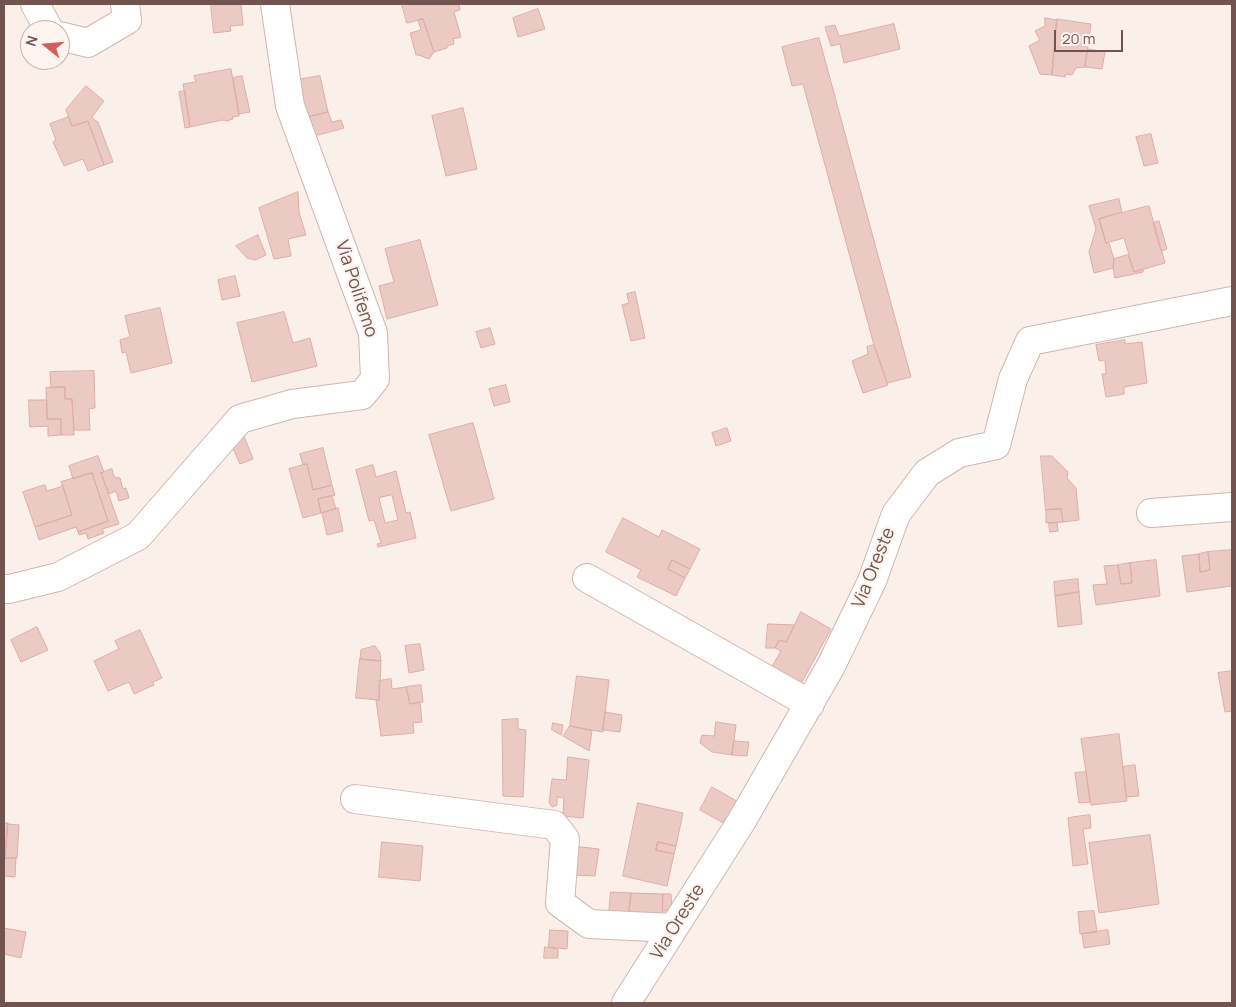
<!DOCTYPE html>
<style>
body{margin:0}
#map{position:relative;width:1236px;height:1007px;overflow:hidden;background:#faefe9;font-family:Manrope,sans-serif}
canvas{display:block}
.frame{position:absolute;inset:0;border:5px solid #71534f;pointer-events:none}
.north{position:absolute;left:20px;top:20px;width:50px;height:50px;box-sizing:border-box;background:#fdf4ef;border:1px solid #c5b4af;border-radius:50%;rotate:287deg;font-size:14px;font-weight:700;line-height:20px;text-align:center;color:#71534f}
.north::after{content:'';display:block;margin:auto;width:18px;height:22px;background:#d55d60;clip-path:polygon(50% 0,100% 100%,50% 72%,0 100%)}
.scale{position:absolute;left:1054px;top:30px;width:69px;height:22px;box-sizing:border-box;border:2px solid #71534f;border-top:0;padding-left:6px;font-size:15px;line-height:18px;white-space:nowrap;color:#71534f;-webkit-text-stroke:4px #fdf4ef;paint-order:stroke}
</style>
<div id="map">
<canvas width="1236" height="1007"></canvas>
<div class="frame"></div>
<div class="north">N</div>
<div class="scale">20 m</div>
</div>
<script>
const g = document.querySelector('canvas').getContext('2d');
g.lineJoin = 'round';
function paint(path, color) {
  g.fillStyle = color;
  g.fill(path, 'evenodd');
}
function strokePath(path, color, width, dash) {
  g.strokeStyle = color;
  g.lineWidth = width;
  g.lineCap = dash ? 'butt' : 'round';
  g.setLineDash(dash || []);
  g.stroke(path);
}
function label(font, color, halo, rows, align = 'center') {
  g.font = font + ' Manrope,sans-serif';
  g.lineWidth = 4.5;
  g.setLineDash([]);
  g.textBaseline = 'middle';
  g.strokeStyle = halo;
  g.fillStyle = color;
  for (const [text, x, y, turn = 0] of rows) {
    g.save();
    g.translate(x, y);
    g.rotate((+turn || 0) * Math.PI / 180);
    g.textAlign = isNaN(turn) ? turn : align;
    if (halo) g.strokeText(text, 0, 0);
    g.fillText(text, 0, 0);
    g.restore();
  }
}
const building = new Path2D(`
 M211,4H241L243,25L230,26L231,31L214,33Z
 M402,4H459L460,10L454,12L461,37L453,39L454,44L447,46V48L434,52L423,19L407,23Z
 M538,9L545,29L518,37L513,18Z
 M1045,18L1057,20L1052,75L1040,74L1029,46L1040,40L1035,31L1045,26Z
 M423,19L434,52L429,59L419,55H416L410,33L421,30L418,20Z
 M1057,19L1091,24L1085,67L1076,68L1072,75L1066,74L1065,77L1052,75Z
 M894,24L900,49L844,63L840,44L831,46L825,27L835,25L839,36Z
 M819,38L911,377L887,383L874,345L803,84L792,86L782,47Z
 M1088,49L1105,52L1102,69L1085,67Z
 M231,69L239,116L232,117L233,119L227,121L222,120L190,127L183,84L196,82L194,76Z
 M242,76L250,112L239,114L233,78Z
 M320,76L328,112L300,119L291,81Z
 M86,86L104,101L92,117L94,120L98,122L113,162L104,165L88,121L72,126L66,110Z
 M185,91L190,127L185,128L179,92Z
 M463,108L477,169L446,176L432,116Z
 M328,112L332,122L341,120L344,128L307,138L301,119Z
 M69,117L72,126L88,121L104,165L88,171L83,159L64,166L53,142L56,140L50,124Z
 M1151,134L1158,163L1144,166L1136,137Z
 M298,192L299,212L306,235L288,239L291,256L274,259L259,208Z
 M1119,199L1122,212L1099,219L1106,243H1109L1114,259L1113,268L1094,273L1089,252L1096,229L1089,206Z
 M1149,206L1165,263L1134,272L1124,238L1106,243L1099,219Z
 M1159,221L1167,249L1161,251L1153,223Z
 M258,235L266,255L255,260L247,258L236,246Z
 M420,240L438,305L387,319L379,286L394,282L385,249Z
 M1128,255L1134,272L1143,269V272L1115,278L1113,268L1114,259Z
 M235,276L240,296L222,300L218,280Z
 M635,292L645,338L631,341L622,305L629,303L627,294Z
 M160,308L172,363L131,373L126,352L122,353L120,340L130,337L125,316Z
 M284,312L293,343L310,338L317,366L252,382L237,323Z
 M490,328L495,344L481,348L476,332Z
 M1125,340V344L1142,342L1147,383L1124,387V394L1106,397L1102,374H1106L1105,360L1099,361L1096,345Z
 M874,345L888,385L863,393L852,361L868,354L867,347Z
 M94,371L95,408L89,409L90,430H74L72,399H65V387L51,388L50,372Z
 M506,385L510,402L494,406L489,389Z
 M65,387V399H72L74,435H61V419H47L46,388Z
 M29,400H47V419H61V435L48,436V426L30,427Z
 M473,423L494,499L451,511L429,435Z
 M727,428L731,441L716,446L712,433Z
 M242,431L253,459L240,464L232,446Z
 M323,448L332,485L313,490L307,464L303,465L300,454Z
 M98,456L104,472L101,473L119,524L102,529L104,533L88,539L86,533L79,535L78,532L108,521L92,473L73,479L69,466Z
 M1041,456H1052L1068,472L1067,478L1076,488L1079,520L1063,522L1061,509L1046,510Z
 M307,464L313,490L332,485L335,495L318,499L321,513L303,518L289,469Z
 M373,465L376,477L396,471L406,513L410,512L416,538L378,547L377,544L381,543L374,520L369,521L356,470ZM392,495L398,520L385,523L379,498Z
 M112,469L114,477L120,478L123,489L126,488L129,498L119,501L116,491L109,494L101,473Z
 M92,473L108,521L78,532L76,527L39,540L35,527L72,515L61,482Z
 M45,485L47,491L63,486L72,515L35,527L23,492Z
 M332,496L336,509L321,513L318,499Z
 M338,508L343,531L327,535L322,513Z
 M1061,509L1063,522L1046,523V510Z
 M623,518L659,537L662,530L700,549L690,569L672,560L668,569L685,578L676,596L637,577L641,570L606,552Z
 M1049,523H1057L1058,531L1050,532Z
 M1232,550V586L1187,592L1182,556L1199,554L1200,572L1210,570L1208,552Z
 M1208,552L1210,570L1200,572L1199,554Z
 M672,560L690,569L685,578L668,569Z
 M1156,560L1160,596L1096,605L1093,585L1107,584L1104,566L1118,565L1121,584L1132,583L1130,563Z
 M1130,563L1132,583L1121,584L1118,565Z
 M1078,579L1079,592L1055,596L1054,582Z
 M1079,592L1082,624L1058,627L1055,596Z
 M801,612L831,629L797,691L767,675L781,651L775,648L779,640L786,642Z
 M768,624L795,625L786,642L779,640L775,648H766Z
 M37,627L48,650L21,662L11,640Z
 M140,630L162,678L153,682L154,685L134,694L129,682L108,691L94,661L119,649L115,641Z
 M420,644L424,670L409,673L405,646Z
 M375,646L380,653L381,661L360,659L361,650Z
 M360,659L381,661L379,700L356,698Z
 M1232,671V711L1225,712L1218,673Z
 M577,676L609,680L603,732L570,726Z
 M391,679L392,689L406,687L410,704L420,702L422,722L413,723L414,733L381,736L376,700H379V681Z
 M421,685L423,702L410,704L406,687Z
 M605,712L622,715L620,732L603,730Z
 M518,719V729L526,730L523,797L503,796L502,720Z
 M716,722L736,725L732,755L712,752L700,743L702,735L714,736Z
 M553,723L563,725L561,735L552,730Z
 M570,726L592,731L589,751L563,736Z
 M1119,734L1127,801L1091,805L1081,739Z
 M734,741L749,742L747,756L732,755Z
 M568,757L589,760L583,818L563,816L564,798L557,797V805L552,807L549,802L552,779L566,780Z
 M1135,765L1139,796L1126,797L1123,767Z
 M1086,772L1090,802L1079,803L1075,773Z
 M712,787L742,804L729,826L700,810Z
 M638,803L683,813L676,846L658,842L656,850L674,854L667,886L623,876Z
 M1090,815L1091,828L1083,829L1088,864L1073,866L1068,818Z
 M4,823H8L5,858H4Z
 M8,824L19,825L17,858H5Z
 M1150,835L1159,904L1099,913L1089,843Z
 M382,842L423,846L420,881L379,877Z
 M658,842L676,846L674,854L656,850Z
 M573,846L599,849L595,876L572,875Z
 M4,858H16L15,877L4,876Z
 M611,892L631,893L629,914L609,913Z
 M631,893L663,894L662,917L629,914Z
 M663,894H671L672,911H663Z
 M1094,911L1097,932L1080,934L1078,912Z
 M4,928L26,932L21,958L4,954Z
 M550,930L568,931L567,949L549,947Z
 M1108,930L1110,944L1084,948L1082,934Z
 M545,947L558,949V958H544Z`);
const minor = new Path2D(`
 M35,4L49,30
 M60,36L88,43L127,20L125,4
 M1151,513L1232,507
 M587,578L810,704
 M4,589H9L58,577L138,536L240,419L292,404L362,395L375,379L373,333L290,106L275,4
 M355,799L554,825L565,839L560,903L589,924L673,928
 M626,1003L741,822L831,666L872,581L896,514L927,473L959,453L996,445L1013,379L1030,341L1232,301`);
const streetNames = [
 ["Via Polifemo",356,289,72],
 ["Via Oreste",874,568,-68],
 ["Via Oreste",678,922,-58]
];
paint(building, '#eccac4');
strokePath(building, '#ddada6', 1);
strokePath(minor, '#cdb7b3', 30);
strokePath(minor, '#fff', 28);
label('18px', '#71534f', '#fdf4ef', streetNames);
</script>
